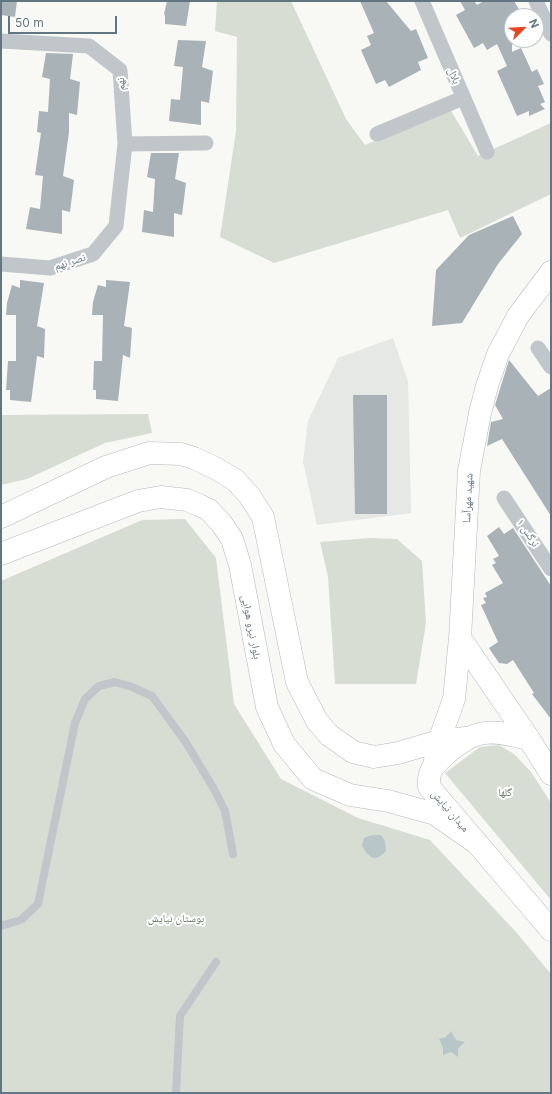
<!DOCTYPE html>
<meta charset="utf-8">
<style>
body{margin:0}
#map{position:relative;width:552px;height:1094px;overflow:hidden;background:#f8f8f5;font-family:Inter,sans-serif}
canvas{display:block}
.frame{position:absolute;inset:0;border:2px solid #627681;pointer-events:none}
.north{position:absolute;left:504px;top:8px;width:40px;height:40px;box-sizing:border-box;background:#fff;border:1px solid #c0c8cd;border-radius:50%;rotate:66deg;font-size:11px;font-weight:700;line-height:16px;text-align:center;color:#627681}
.north::after{content:'';display:block;margin:auto;width:14px;height:18px;background:#ea4423;clip-path:polygon(50% 0,100% 100%,50% 72%,0 100%)}
.scale{position:absolute;left:8px;top:16px;width:109px;height:18px;box-sizing:border-box;border:2px solid #627681;border-top:0;padding-left:5px;font-size:12px;line-height:14px;white-space:nowrap;color:#627681;-webkit-text-stroke:3px #fff;paint-order:stroke}
</style>
<div id="map">
<canvas width="552" height="1094"></canvas>
<div class="frame"></div>
<div class="north">N</div>
<div class="scale">50 m</div>
</div>
<script>
const g = document.querySelector('canvas').getContext('2d');
g.lineJoin = 'round';
function paint(path, color) {
  g.fillStyle = color;
  g.fill(path, 'evenodd');
}
function strokePath(path, color, width, dash) {
  g.strokeStyle = color;
  g.lineWidth = width;
  g.lineCap = dash ? 'butt' : 'round';
  g.setLineDash(dash || []);
  g.stroke(path);
}
function label(font, color, halo, rows, align = 'center') {
  g.font = font + ' Inter,"Noto Naskh Arabic",sans-serif';
  g.lineWidth = 4;
  g.setLineDash([]);
  g.textBaseline = 'middle';
  g.strokeStyle = halo;
  g.fillStyle = color;
  for (const [text, x, y, turn = 0] of rows) {
    g.save();
    g.translate(x, y);
    g.rotate((+turn || 0) * Math.PI / 180);
    g.textAlign = isNaN(turn) ? turn : align;
    if (halo) g.strokeText(text, 0, 0);
    g.fillText(text, 0, 0);
    g.restore();
  }
}
const built = new Path2D(`
 M393,338L408,381L411,513L317,525L303,462L308,421L338,358Z`);
const green = new Path2D(`
 M217,1H291L346,119L365,145L450,109L478,156L551,123V194L460,238L448,210L274,263L220,237L236,131L237,37L215,31Z
 M148,414L152,433L105,443L27,479L1,485V415Z
 M185,519L216,558L234,704L281,779L358,818L430,840L516,932L551,974V1093H1V581L142,520Z
 M370,538L397,539L422,561L426,623L416,684H335L328,577L320,542Z
 M499,745L514,754L531,772L551,803V900L445,773L480,747Z`);
const water = new Path2D(`
 M372,835H381L385,841L386,851C374,863 370,858 362,846L364,838Z
 M451,1031L456,1040L465,1042L458,1048V1057L451,1052L443,1055V1048L439,1039L446,1037Z`);
const building = new Path2D(`
 M1,1H17L15,17L1,15Z
 M167,1H190L186,26L165,24V15L164,14Z
 M360,1H386L411,31L416,29L428,58L418,62L421,70L389,87L385,80L376,84L361,50L371,45L367,36L374,33Z
 M460,1H474L477,5L484,1H514L523,16H512V52L521,48L532,72L537,69L544,84L538,86L545,102L540,104L545,109L529,116V111L517,116L497,71L507,66L497,44L487,50L483,43L474,48L456,15L465,10Z
 M178,40L206,41L202,67L213,71L209,103L201,101V125L169,121L171,99L180,100L183,67L174,66Z
 M46,53L73,54L70,79L80,82L77,115L69,113V132L63,176L74,180L70,212L62,210V234L26,229L30,207L40,209L43,176L35,175L41,133L37,132L39,111L48,112L50,79L42,77Z
 M151,153H179L175,179L186,183L182,215L174,213V237L142,232L144,210L153,212L155,179L147,177Z
 M513,216L522,234L498,264L462,323L432,326L436,270L469,235Z
 M20,280L44,283L37,326L45,329L44,358L37,356L31,402L10,400V390H6L8,361H16V315H6L7,303L12,285L20,288Z
 M106,280L130,282L124,326L132,328L130,358L123,355L118,401L96,399V390H93L94,361H102L103,315H92L93,302L98,285L106,287Z
 M509,360L538,396L551,388V516L502,439L487,446L491,422L503,419L495,405Z
 M353,395H387V514H355Z
 M499,527L504,534L513,528L551,586V719L532,694L534,693L513,660L507,664L499,663L489,648L498,642L481,605L486,603L483,598L487,597L485,593L503,583L492,565L496,563L493,559L499,556L487,536Z`);
const lane = new Path2D(`
 M1,926L21,920L38,904L75,723L85,699L99,686L115,682L132,687L152,696L185,741L214,789L225,811L233,854
 M176,1093L180,1016L216,962`);
const street = new Path2D(`
 M422,1L487,152
 M536,1L551,34
 M1,41L89,46L120,70L125,144L206,143
 M377,134L463,98
 M1,264L50,268L93,254L116,226L125,144
 M538,348L551,367
 M504,498L551,569`);
const secondary = new Path2D(`
 M1,517L106,467L149,453L181,454L194,458L217,469L235,480L249,495L263,517L297,682L317,721L329,735L353,752L374,757L398,753L439,741L466,738
 M1,554L138,501L161,497L187,500L199,505L209,510L222,524L232,539L240,565L267,707L284,744L313,779L350,795L388,801L435,814L478,844
 M460,638L529,739
 M434,765L439,741L454,699L460,638L469,471L480,413L487,386L498,354L518,316L551,272
 M551,774L529,739C489,729 475,728 444,756C432,767 428,771 429,787L551,930`);
const streetNames = [
 ["بلال",454,76,67],
 ["نهم",121,84,-93],
 ["نصر نهم",70,262,-18],
 ["شهید مهرآسا",468,498,-87],
 ["نرگس ۱",528,533,56],
 ["بلوار نیرو هوایی",251,627,79],
 ["میدان نیایش",450,811,49]
];
const parkNames = [
 ["گلها",505,793],
 ["بوستان نیایش",176,919]
];
paint(built, '#e6e8e6');
paint(green, '#d8ddd4');
paint(water, '#b8c6c9');
paint(building, '#a8b2b7');
strokePath(secondary, '#b3babe', 23);
strokePath(lane, '#c1c6ca', 8);
strokePath(street, '#c1c6ca', 15);
strokePath(secondary, '#fff', 22);
label('11px', '#627681', '#fff', streetNames);
label('11px', '#677961', '#fff', parkNames);
</script>
